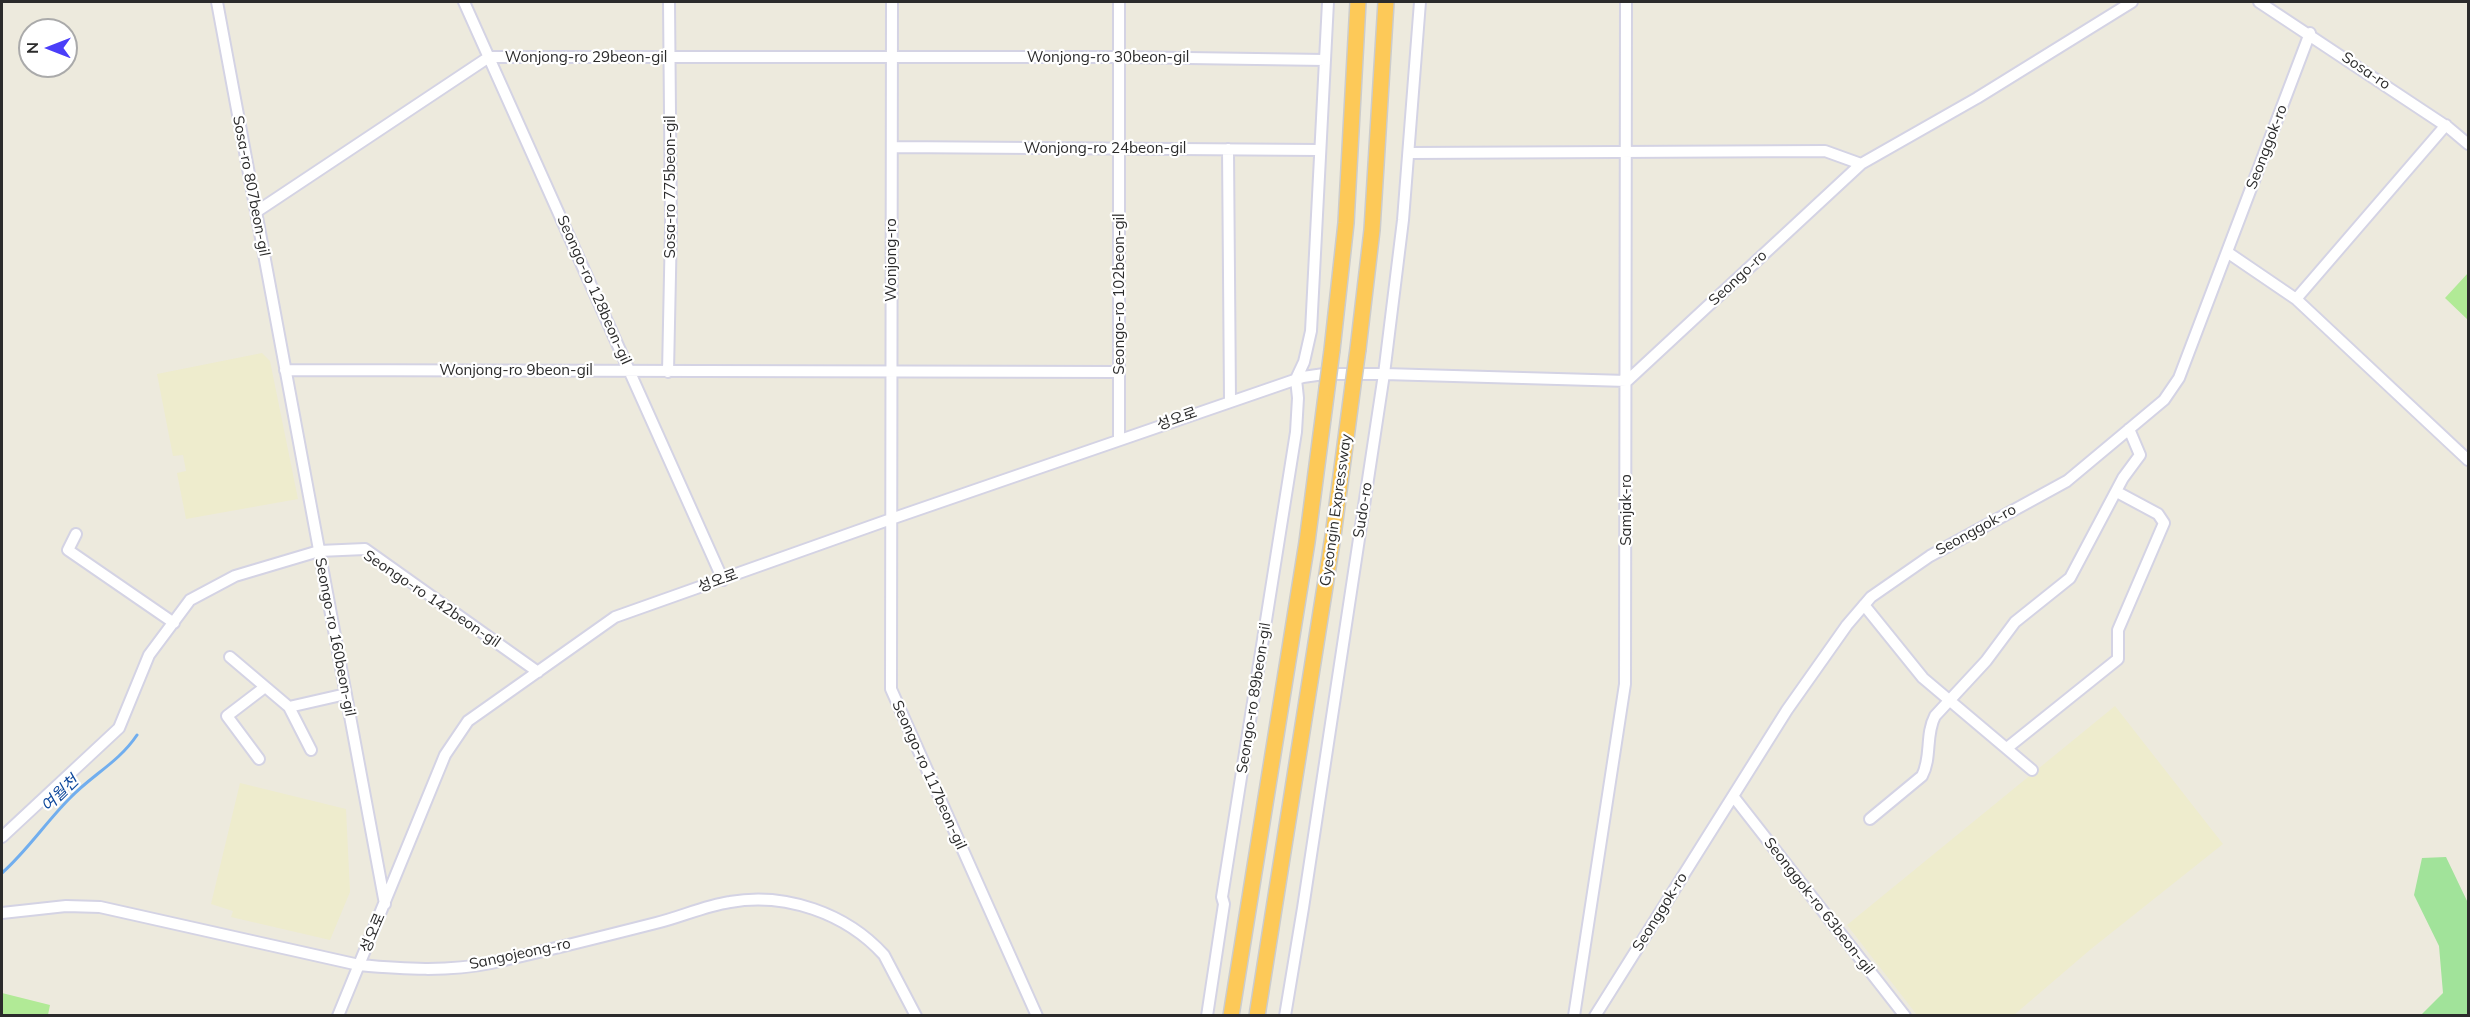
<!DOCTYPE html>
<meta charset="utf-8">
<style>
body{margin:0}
#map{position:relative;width:2470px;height:1017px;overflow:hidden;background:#edeadd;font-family:Mulish,sans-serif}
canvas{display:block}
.frame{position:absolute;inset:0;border:3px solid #2b2b2b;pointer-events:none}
.north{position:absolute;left:18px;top:18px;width:60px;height:60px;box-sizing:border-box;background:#fff;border:2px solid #aaa;border-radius:50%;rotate:270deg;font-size:16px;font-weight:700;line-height:24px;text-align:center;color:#2b2b2b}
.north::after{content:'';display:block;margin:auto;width:21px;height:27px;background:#4a3ef9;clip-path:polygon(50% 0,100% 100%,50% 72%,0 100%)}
</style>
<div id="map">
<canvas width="2470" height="1017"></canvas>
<div class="frame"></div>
<div class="north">N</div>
</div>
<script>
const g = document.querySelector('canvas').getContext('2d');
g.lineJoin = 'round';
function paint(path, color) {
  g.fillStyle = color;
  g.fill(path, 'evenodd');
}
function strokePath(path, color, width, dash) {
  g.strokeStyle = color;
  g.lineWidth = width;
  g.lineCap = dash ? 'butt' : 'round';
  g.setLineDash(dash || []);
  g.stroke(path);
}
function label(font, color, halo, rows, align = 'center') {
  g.font = font + ' Mulish,"Noto Sans KR",sans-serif';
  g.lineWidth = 4.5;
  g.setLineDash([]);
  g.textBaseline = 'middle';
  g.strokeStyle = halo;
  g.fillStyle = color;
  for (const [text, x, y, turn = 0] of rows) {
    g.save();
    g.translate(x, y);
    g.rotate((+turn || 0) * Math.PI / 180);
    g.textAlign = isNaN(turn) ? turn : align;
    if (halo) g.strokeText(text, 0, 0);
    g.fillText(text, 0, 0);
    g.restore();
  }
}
const education = new Path2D(`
 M262,353L270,361L298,499L186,519L177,473L186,471L183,455L173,456L157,374Z
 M2115,706L2223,844L2091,949L2014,1015H1917L1847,925Z
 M240,783L346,809L350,892L330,940L231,917L233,911L211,904Z`);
const green = new Path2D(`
 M2446,857L2468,903V1015H2421L2443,993L2439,946L2414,895L2422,858Z`);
const pitch = new Path2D(`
 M2468,273V320L2445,298Z
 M2,993L50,1005L48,1015H2Z`);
const stream = new Path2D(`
 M2,873C27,851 46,822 70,798C92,775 119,762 137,735`);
const minor = new Path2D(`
 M217,2L385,904
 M464,2L723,580
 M892,2L891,689L1037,1016
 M1119,2V439
 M2259,2L2449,128L2468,144
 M892,147L1319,150
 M1228,149L1230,401
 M1409,153L1825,151L1861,164
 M256,212L489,57H1119L1325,60
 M2227,252L2296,299L2468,460
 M2296,299L2446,125
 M285,370L1119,372
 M668,372L671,226L669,2
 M1296,379L1304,362L1311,331L1328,2
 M76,534L68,550L174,623
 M1864,605L1923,678L2032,770
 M230,657L289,707L346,694
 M289,707L311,750
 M2007,748L2118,659V630L2164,523L2158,514L2117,492
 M259,759L227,716L265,687
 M1733,796L1905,1016
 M1870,819L1922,776C1932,757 1925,735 1935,716L1986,661L2015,622L2070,578L2123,478L2140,455L2129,429
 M2,837L119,728L149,655L190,600L235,576L319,551L365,549L538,672
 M2,913L66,906L100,907L359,965C403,969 448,972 491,963C546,951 601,937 656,923C681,917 704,906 730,902C785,892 846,913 884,955L916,1016
 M338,1016L445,755L468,721L615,617L891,519L1303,377L1324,374H1384L1627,381L1861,164L1977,98L2132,2
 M1207,1016L1224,904L1222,897L1296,432L1298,398L1296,379
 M1285,1016L1303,908L1384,374L1403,220L1420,2
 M1574,1016L1625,684L1626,2
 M1595,1016L1787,710L1847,625L1871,597L1930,556L2067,481L2164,400L2179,378L2310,33`);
const highway = new Path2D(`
 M1358,349L1372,230L1386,2
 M1332,350L1346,223L1358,2
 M1231,1016L1307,542L1327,388
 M1257,1016L1333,536L1353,385`);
const highwayBridge = new Path2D(`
 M1353,385L1358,349
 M1327,388L1332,350`);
const streetNames = [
 ["Wonjong-ro 29beon-gil",586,57],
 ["Wonjong-ro 30beon-gil",1108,57],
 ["Sosa-ro",2366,71,34],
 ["Seonggok-ro",2267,147,-69],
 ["Wonjong-ro 24beon-gil",1105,148],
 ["Sosa-ro 807beon-gil",251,186,79],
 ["Sosa-ro 775beon-gil",670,187,-90],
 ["Wonjong-ro",891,260,-90],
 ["Seongo-ro",1738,278,-43],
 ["Seongo-ro 128beon-gil",594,290,66],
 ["Seongo-ro 102beon-gil",1119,294,-90],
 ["Wonjong-ro 9beon-gil",516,370],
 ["성오로",1177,419,-19],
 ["Gyeongin Expressway",1336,510,-82],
 ["Sudo-ro",1363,510,-81],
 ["Samjak-ro",1626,510,-90],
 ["Seonggok-ro",1976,530,-29],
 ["성오로",718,581,-20],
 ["Seongo-ro 142beon-gil",432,599,34],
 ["Seongo-ro 160beon-gil",335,637,79],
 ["Seongo-ro 89beon-gil",1254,698,-81],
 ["Seongo-ro 117beon-gil",929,775,66],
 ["Seonggok-ro 63beon-gil",1819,906,52],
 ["Seonggok-ro",1660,912,-58],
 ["성오로",373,933,-67],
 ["Sangojeong-ro",520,954,-12]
];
const waterNames = [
 ["여월천",60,794,-44]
];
paint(education, '#eeeccd');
paint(green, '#a1e39a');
paint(pitch, '#b1ea96');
strokePath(stream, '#71aeee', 3);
strokePath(minor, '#d4d3e4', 14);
strokePath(highway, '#ccc', 18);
strokePath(minor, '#fff', 10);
strokePath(highway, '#fdc958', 15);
strokePath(highwayBridge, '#ccc', 18, []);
strokePath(highwayBridge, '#fdc958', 15);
label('15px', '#2b2b2b', '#fff', streetNames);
label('italic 16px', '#0e489c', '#fff', waterNames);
</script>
